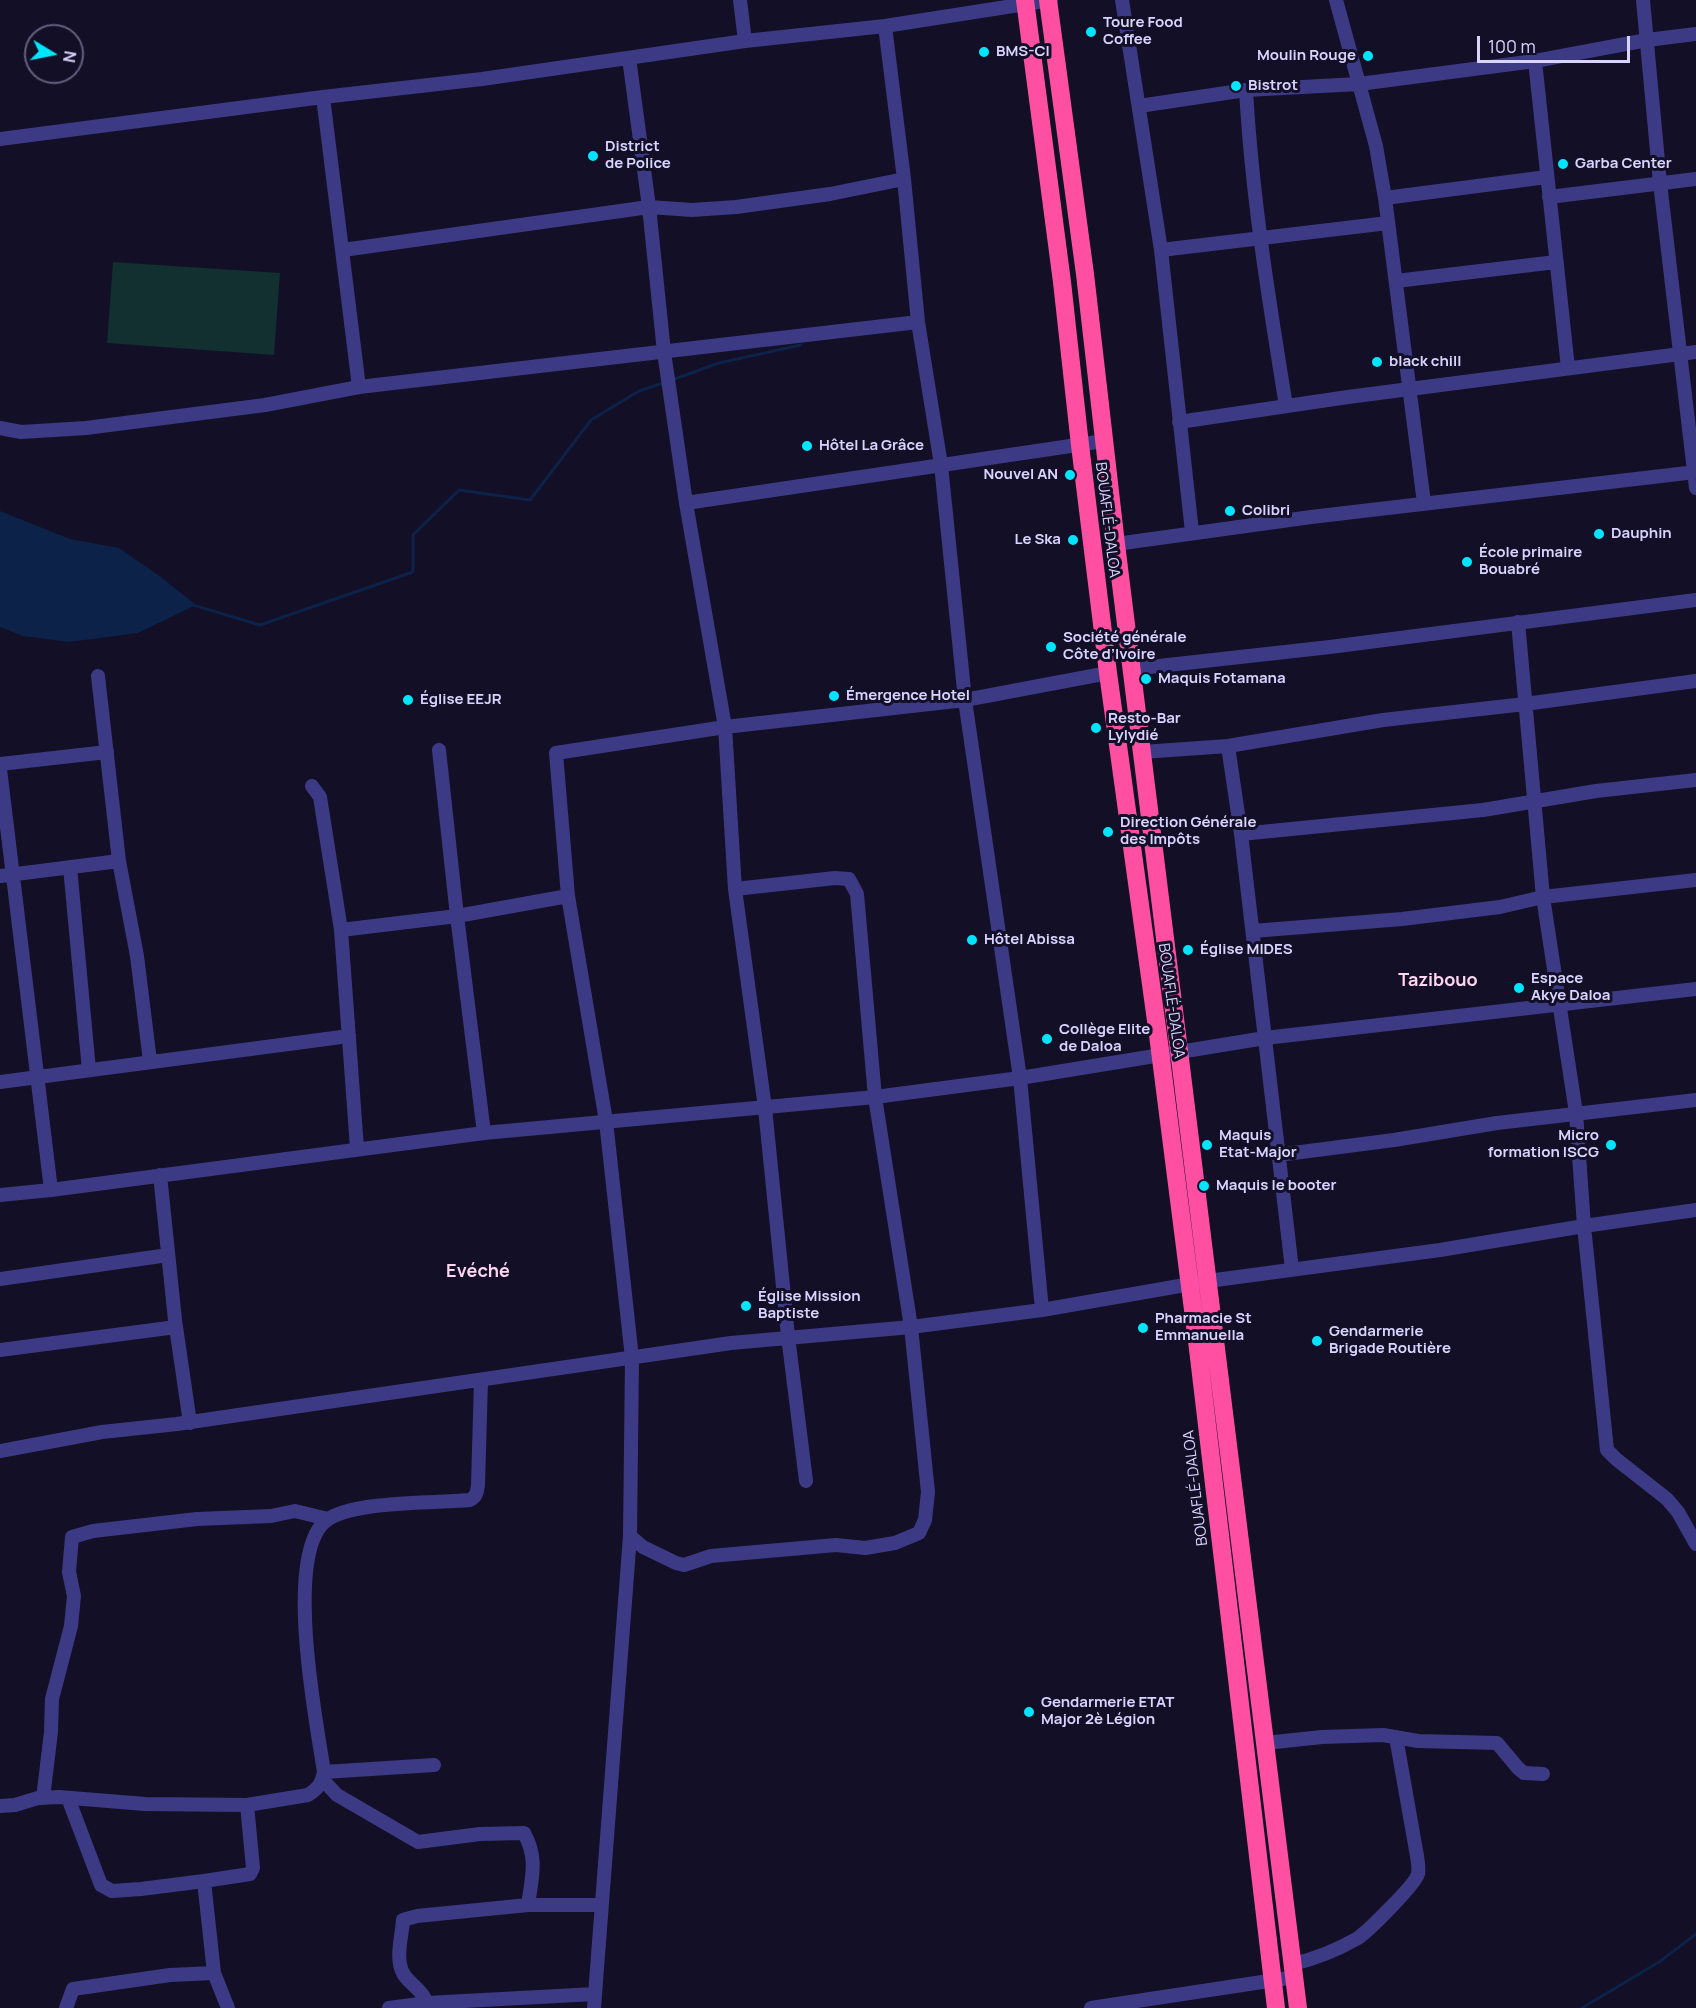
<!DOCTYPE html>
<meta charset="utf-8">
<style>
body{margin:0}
#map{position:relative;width:1696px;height:2008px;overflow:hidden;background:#130f26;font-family:Manrope,sans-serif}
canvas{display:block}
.north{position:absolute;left:24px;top:24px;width:60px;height:60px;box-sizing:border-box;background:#130f26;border:2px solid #625e7d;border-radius:50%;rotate:100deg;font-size:16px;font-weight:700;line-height:24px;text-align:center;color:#d9d4ff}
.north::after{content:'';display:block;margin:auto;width:21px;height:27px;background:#00e5ff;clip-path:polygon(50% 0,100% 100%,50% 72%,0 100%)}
.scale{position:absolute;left:1477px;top:36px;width:153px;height:27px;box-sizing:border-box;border:3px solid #d9d4ff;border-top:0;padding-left:8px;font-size:18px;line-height:21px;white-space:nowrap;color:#d9d4ff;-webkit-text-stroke:4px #130f26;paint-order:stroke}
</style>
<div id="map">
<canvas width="1696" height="2008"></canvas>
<div class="north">N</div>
<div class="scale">100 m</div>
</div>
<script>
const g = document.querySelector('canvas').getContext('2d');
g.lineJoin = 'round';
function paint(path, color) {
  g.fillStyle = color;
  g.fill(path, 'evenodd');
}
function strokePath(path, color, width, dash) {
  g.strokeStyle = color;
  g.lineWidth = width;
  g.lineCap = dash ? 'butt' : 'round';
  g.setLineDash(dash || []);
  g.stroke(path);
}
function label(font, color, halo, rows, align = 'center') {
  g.font = font + ' Manrope,sans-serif';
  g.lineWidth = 6;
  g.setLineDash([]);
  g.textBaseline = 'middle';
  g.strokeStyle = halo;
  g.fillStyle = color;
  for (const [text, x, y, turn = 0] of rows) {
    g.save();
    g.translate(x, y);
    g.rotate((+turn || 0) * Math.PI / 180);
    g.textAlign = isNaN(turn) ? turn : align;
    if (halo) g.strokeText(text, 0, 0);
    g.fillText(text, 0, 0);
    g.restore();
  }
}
const green = new Path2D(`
 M113,262L280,273L274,355L107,343Z`);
const water = new Path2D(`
 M0,511L70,539L119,548L161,577L196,605L138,633L69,642L23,636L0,627Z`);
const stream = new Path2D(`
 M672,380L719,363L801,345
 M193,605L260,625L413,572V535L459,490L530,500L591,420L639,391L663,383
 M1582,2008L1659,1962L1696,1934`);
const minor = new Path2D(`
 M740,0L745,41
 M1122,0L1161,250L1192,532
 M1336,0L1376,146L1385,198L1424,503
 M1643,0L1660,183L1696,488
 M885,26L904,179L918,322L941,465L965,700L1020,1078L1042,1310
 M629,58L649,207L664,352L686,503L725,727L735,889L765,1108L788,1336L806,1481
 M1535,61L1568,368
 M1246,90C1252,197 1269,301 1286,406
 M323,97L359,387
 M1139,106L1246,90L1359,84L1535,61L1647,40L1696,34
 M0,139L323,97L482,79L745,41L885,26L1051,0
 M1549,197L1696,179
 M1385,198L1547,177
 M343,250L649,207L692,210L736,207L830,194L904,179
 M1161,250L1388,223
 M1396,281L1556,262
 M1179,422L1348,397L1696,352
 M0,428L21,432L86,428L265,405L359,387L918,322
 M686,503L1104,441
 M1116,544L1311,517L1696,472
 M1518,622L1543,897L1576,1113L1584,1226L1607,1450L1616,1459L1667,1499L1678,1512L1696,1544
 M1132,669L1330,647L1696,600
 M98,676L119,861L137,956L150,1061
 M1228,746L1241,834L1292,1269
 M439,750L457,916L484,1133
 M1142,752L1228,746L1383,720L1525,704L1696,681
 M0,764L107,752
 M0,769L51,1190
 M312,786L320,797L341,930L357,1148
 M1241,834L1483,810L1596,791L1696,780
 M70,867L89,1070
 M0,876L119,861
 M341,930L457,916L568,896
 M1253,931L1402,919L1500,907L1543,897L1696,880
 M0,1082L349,1036
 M1278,1155L1394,1140L1497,1123L1696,1100
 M160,1175L175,1320L190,1423
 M0,1195L51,1190L484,1133L875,1097L1020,1078L1265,1038L1696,989
 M0,1279L168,1255
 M0,1350L176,1327
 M0,1451L102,1432L177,1424L731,1343L911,1327L1042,1310L1208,1281L1440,1250L1584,1226L1696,1210
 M630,1536L643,1547L676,1563L684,1565L711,1556L836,1545L865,1548L895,1543L919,1533L925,1520L928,1492L911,1327L875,1097L857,894L849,879L835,878L735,889
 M1265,1743L1322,1737L1383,1735L1418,1741L1497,1743L1518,1768L1524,1773L1543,1774
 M324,1772L434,1765
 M323,1780L337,1795L418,1842L480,1834L524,1833C538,1858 532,1877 528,1905L417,1916L403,1920C402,1937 395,1958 403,1973C409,1985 428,1992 426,2008
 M43,1798L51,1732L52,1699L71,1626L74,1596L69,1572L72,1537L93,1531L197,1519L271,1516L295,1511L328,1519
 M68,1798L101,1885L112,1891L141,1889L204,1881
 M0,1806L15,1805L38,1798L59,1797L145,1804L247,1805L308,1795C318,1789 322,1783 324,1772C317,1725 281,1545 330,1518C360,1501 435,1503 470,1500C477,1496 477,1492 478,1485L481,1380
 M528,1905H601
 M1293,1964C1314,1959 1339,1949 1358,1938C1368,1931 1415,1885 1418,1874C1419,1869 1418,1862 1417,1856L1396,1737
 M66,2008L73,1989L170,1975L214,1973
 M228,2008L214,1973L204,1881L250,1874L253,1868L247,1805
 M389,2008L427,2003L595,1994
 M594,2008L630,1536L632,1358L606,1121L568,896L556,753L725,727L965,700L1108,673
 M1091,2008L1295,1977`);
const highway = new Path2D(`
 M1025,0L1062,282L1080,445L1108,673L1158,1035L1198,1349L1276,2008
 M1048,0L1085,274L1116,544L1298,2008`);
const markers = [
 [1091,32,6,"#00e5ff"],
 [984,52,6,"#00e5ff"],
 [1368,56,6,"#00e5ff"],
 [1236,86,6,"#00e5ff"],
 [593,156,6,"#00e5ff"],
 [1563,164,6,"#00e5ff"],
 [1377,362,6,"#00e5ff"],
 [807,446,6,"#00e5ff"],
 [1070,475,6,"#00e5ff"],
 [1230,511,6,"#00e5ff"],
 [1599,534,6,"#00e5ff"],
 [1073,540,6,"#00e5ff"],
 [1467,562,6,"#00e5ff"],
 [1051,647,6,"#00e5ff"],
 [1146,679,6,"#00e5ff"],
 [834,696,6,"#00e5ff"],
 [408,700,6,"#00e5ff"],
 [1096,728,6,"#00e5ff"],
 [1108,832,6,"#00e5ff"],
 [972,940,6,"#00e5ff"],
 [1188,950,6,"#00e5ff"],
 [1519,988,6,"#00e5ff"],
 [1047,1039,6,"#00e5ff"],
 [1207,1145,6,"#00e5ff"],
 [1611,1145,6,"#00e5ff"],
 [1204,1186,6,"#00e5ff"],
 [746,1306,6,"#00e5ff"],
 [1143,1328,6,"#00e5ff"],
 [1317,1341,6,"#00e5ff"],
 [1029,1712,6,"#00e5ff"]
];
const poiNames = [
 ["Toure Food",1103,23],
 ["Coffee",1103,40],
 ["BMS-CI",996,52],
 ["Moulin Rouge",1356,56,"right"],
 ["Bistrot",1248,86],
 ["District",605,147],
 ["de Police",605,164],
 ["Garba Center",1575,164],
 ["black chill",1389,362],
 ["Hôtel La Grâce",819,446],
 ["Nouvel AN",1058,475,"right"],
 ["Colibri",1242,511],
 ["Dauphin",1611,534],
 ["Le Ska",1061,540,"right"],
 ["École primaire",1479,553],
 ["Bouabré",1479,570],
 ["Société générale",1063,638],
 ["Côte d’Ivoire",1063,655],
 ["Maquis Fotamana",1158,679],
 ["Émergence Hotel",846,696],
 ["Église EEJR",420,700],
 ["Resto-Bar",1108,719],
 ["Lylydié",1108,736],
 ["Direction Générale",1120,823],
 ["des Impôts",1120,840],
 ["Hôtel Abissa",984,940],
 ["Église MIDES",1200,950],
 ["Espace",1531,979],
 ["Akye Daloa",1531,996],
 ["Collège Elite",1059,1030],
 ["de Daloa",1059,1047],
 ["Maquis",1219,1136],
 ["Etat-Major",1219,1153],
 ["Micro",1599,1136,"right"],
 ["formation ISCG",1599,1153,"right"],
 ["Maquis le booter",1216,1186],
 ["Église Mission",758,1297],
 ["Baptiste",758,1314],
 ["Pharmacie St",1155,1319],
 ["Emmanuella",1155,1336],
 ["Gendarmerie",1329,1332],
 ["Brigade Routière",1329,1349],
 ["Gendarmerie ETAT",1041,1703],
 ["Major 2è Légion",1041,1720]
];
const streetNames = [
 ["BOUAFLÉ-DALOA",1107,520,83],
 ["BOUAFLÉ-DALOA",1171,1001,82],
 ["BOUAFLÉ-DALOA",1196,1488,-97]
];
const quarterNames = [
 ["Tazibouo",1438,981],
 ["Evéché",478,1272]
];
paint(green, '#12302f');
paint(water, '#0c2248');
strokePath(stream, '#0c2248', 3);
strokePath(minor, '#3d3a85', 14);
strokePath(highway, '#ff4fa3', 18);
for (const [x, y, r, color] of markers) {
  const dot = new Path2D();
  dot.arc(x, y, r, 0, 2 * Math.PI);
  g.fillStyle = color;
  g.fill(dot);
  strokePath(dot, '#130f26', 2);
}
label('bold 15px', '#d9d4ff', '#130f26', poiNames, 'left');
label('15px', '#d9d4ff', '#130f26', streetNames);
label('bold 18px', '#ffd6f0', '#130f26', quarterNames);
</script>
